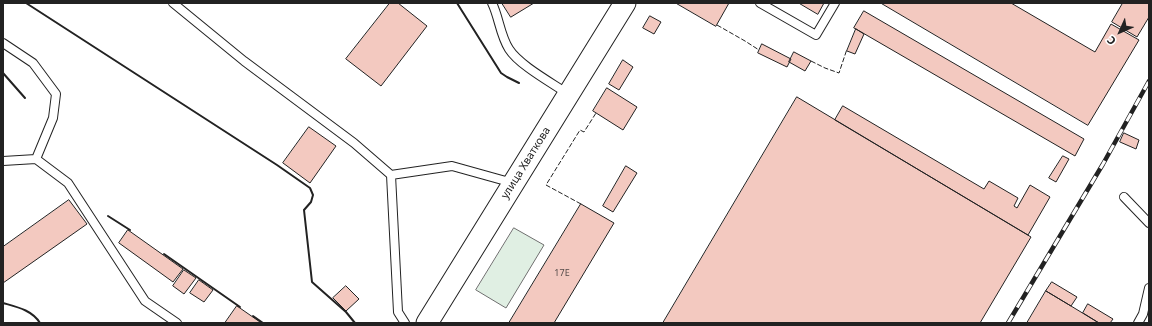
<!DOCTYPE html>
<meta charset="utf-8">
<style>
body{margin:0}
#map{position:relative;width:1152px;height:326px;overflow:hidden;background:#fff;font-family:"Noto Sans",sans-serif}
canvas{display:block}
.frame{position:absolute;inset:0;border:4px solid #222;pointer-events:none}
.north{position:absolute;left:1100px;top:12px;width:40px;height:40px;-webkit-text-stroke:3px #fff;paint-order:stroke;rotate:225deg;font-size:11px;font-weight:700;line-height:16px;text-align:center;color:#222}
.north::after{content:'';display:block;margin:auto;width:14px;height:18px;background:#222;clip-path:polygon(50% 0,100% 100%,50% 72%,0 100%)}
</style>
<div id="map">
<canvas width="1152" height="326"></canvas>
<div class="frame"></div>
<div class="north">С</div>
</div>
<script>
const g = document.querySelector('canvas').getContext('2d');
g.lineJoin = 'round';
function paint(path, color) {
  g.fillStyle = color;
  g.fill(path, 'evenodd');
}
function strokePath(path, color, width, dash) {
  g.strokeStyle = color;
  g.lineWidth = width;
  g.lineCap = dash ? 'butt' : 'round';
  g.setLineDash(dash || []);
  g.stroke(path);
}
function label(font, color, halo, rows, align = 'center') {
  g.font = font + ' "Noto Sans",sans-serif';
  g.lineWidth = 3;
  g.setLineDash([]);
  g.textBaseline = 'middle';
  g.strokeStyle = halo;
  g.fillStyle = color;
  for (const [text, x, y, turn = 0] of rows) {
    g.save();
    g.translate(x, y);
    g.rotate((+turn || 0) * Math.PI / 180);
    g.textAlign = isNaN(turn) ? turn : align;
    if (halo) g.strokeText(text, 0, 0);
    g.fillText(text, 0, 0);
    g.restore();
  }
}
const green = new Path2D(`
 M514,228L544,245L506,308L476,290Z`);
const building = new Path2D(`
 M390,3H398L427,26L381,86L346,59Z
 M502,3H534L511,17Z
 M676,3H729L716,26Z
 M799,3H824L818,14Z
 M881,3H1011L1095,52L1111,24L1139,40L1088,125Z
 M1123,3H1149V17L1137,37L1112,22Z
 M864,11L1084,139L1075,156L856,29L854,28Z
 M650,16L661,22L654,34L643,28Z
 M856,29L864,34L855,54L847,51Z
 M762,44L791,59L787,67L758,53Z
 M794,52L811,61L805,71L789,62Z
 M623,60L633,67L619,90L609,84Z
 M607,88L637,107L623,130L593,111Z
 M797,97L1031,237L980,323H663Z
 M843,106L984,189L989,181L1018,198L1014,206L1017,208L1030,185L1050,197L1028,235L835,120Z
 M309,127L336,146L310,183L283,163Z
 M1124,133L1139,140L1136,149L1120,142Z
 M1063,156L1069,159L1056,182L1049,178Z
 M626,166L637,173L613,212L603,206Z
 M69,200L87,224L3,283V247Z
 M581,204L614,223L554,323H509Z
 M128,230L183,269L173,282L119,243Z
 M184,270L196,278L184,294L173,286Z
 M199,280L213,290L204,302L190,293Z
 M1052,282L1077,297L1071,306L1046,291Z
 M346,286L359,299L346,311L333,298Z
 M1046,291L1071,306L1099,323H1027Z
 M1088,304L1113,319L1110,323H1099L1083,313Z
 M237,306L260,322L259,323H225Z`);
const service = new Path2D(`
 M173,3L244,61L354,143L391,175L398,312L405,323
 M492,3C499,17 500,35 509,49C519,65 552,83 568,94
 M760,3L816,35L835,3
 M3,43L33,63L56,94L53,118L36,159
 M3,161L36,159L68,183L145,301L177,323
 M391,175L452,166L513,183
 M1124,197L1149,223
 M1138,323L1143,314L1149,288`);
const tertiary = new Path2D(`
 M427,323L625,3`);
const rail = new Path2D(`
 M1008,323L1103,164L1149,81`);
const fence = new Path2D(`
 M717,25L745,41L759,50
 M811,61L825,68L839,73L847,49
 M581,204L546,185L580,130L584,132L596,113`);
const wall = new Path2D(`
 M26,3L277,165L310,188L313,195L311,202L304,210L312,282L346,312L355,323
 M457,3L501,73L507,77L519,83
 M3,73L25,98
 M108,216L130,230
 M164,254L240,307
 M3,303C17,307 32,310 40,323
 M253,316L263,323`);
const numberNames = [
 ["17Е",562,273]
];
const streetNames = [
 ["улица Хваткова",526,163,-58]
];
paint(green, '#e0efe3');
strokePath(green, '#6f6f6f', 1);
paint(building, '#f3c9c0');
strokePath(building, '#222', 1);
strokePath(service, '#222', 10);
strokePath(tertiary, '#222', 23);
strokePath(service, '#fff', 8);
strokePath(tertiary, '#fff', 21);
strokePath(rail, '#222', 4.5);
strokePath(rail, '#fff', 3, [9]);
strokePath(fence, '#222', 1, [5, 2]);
strokePath(wall, '#222', 2);
label('9px', '#564c4a', null, numberNames);
label('11px', '#222', '#fff', streetNames);
</script>
